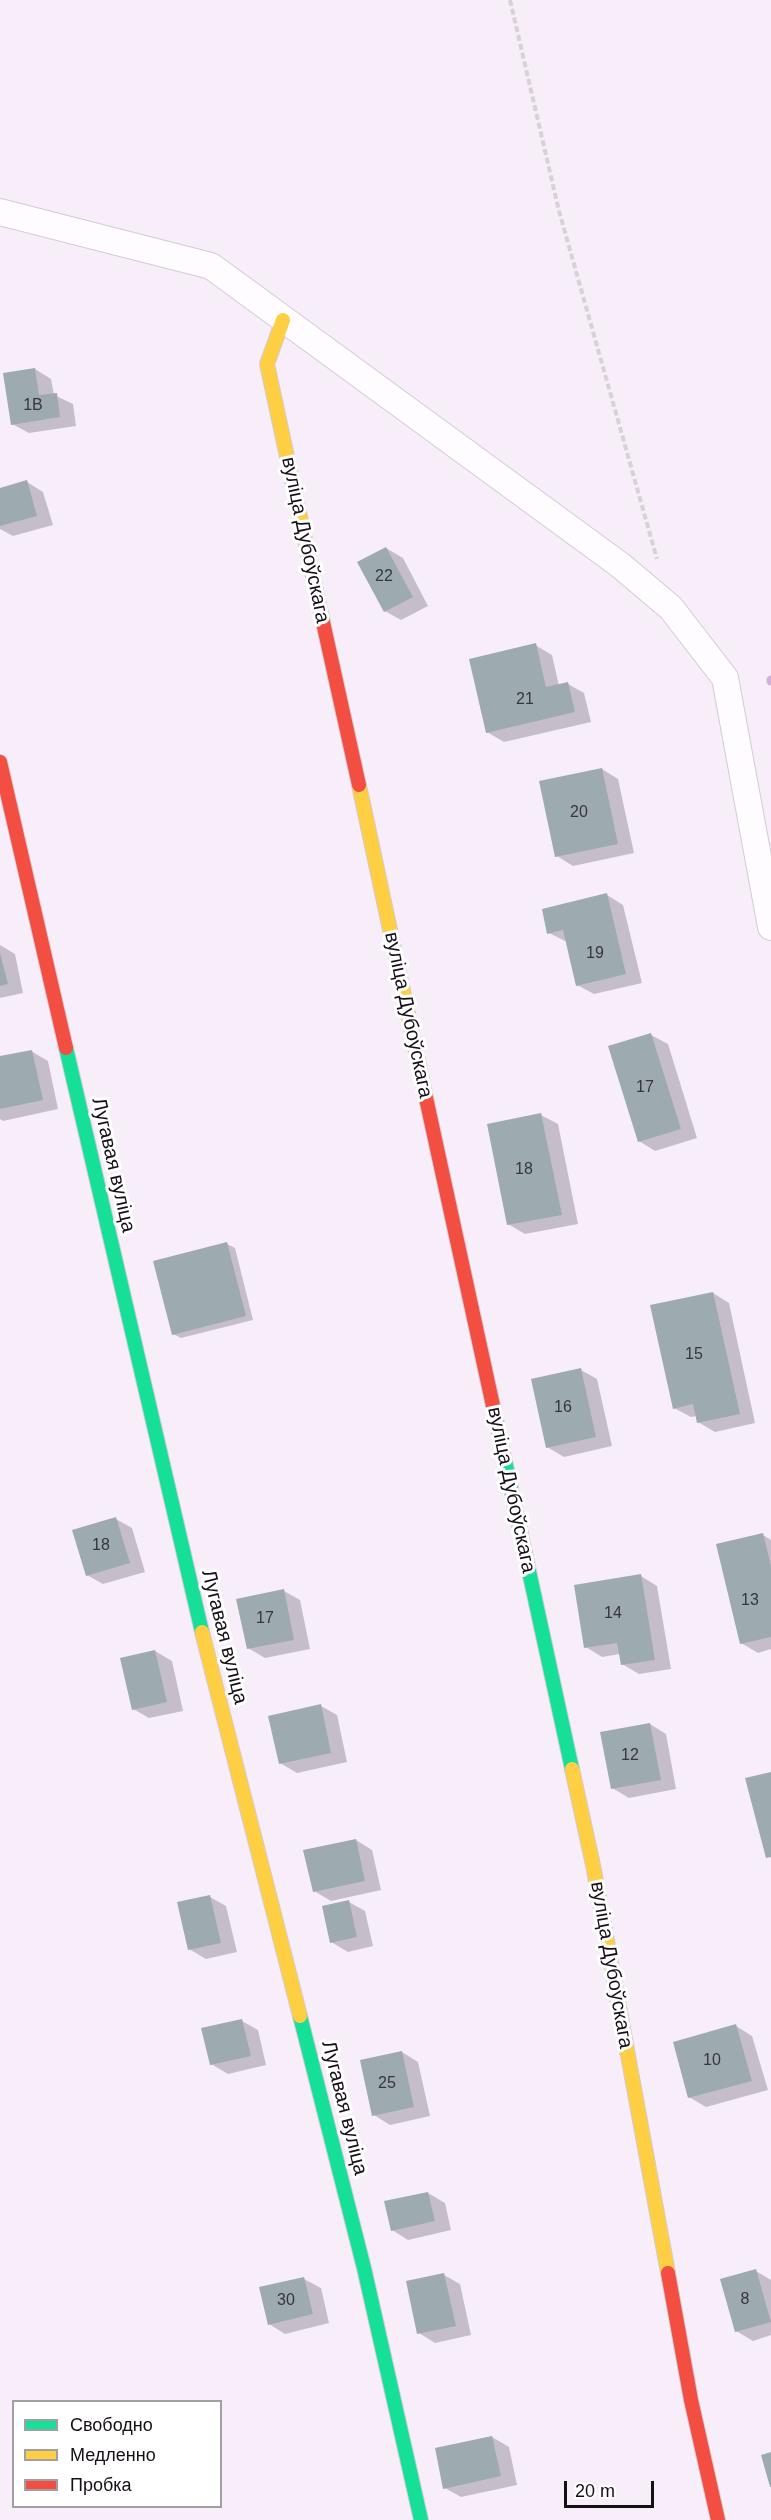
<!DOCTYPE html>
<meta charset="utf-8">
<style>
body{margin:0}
#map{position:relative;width:771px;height:2520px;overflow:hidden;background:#f7eefa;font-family:Arial,sans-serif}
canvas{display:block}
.legend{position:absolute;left:12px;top:2400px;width:210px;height:108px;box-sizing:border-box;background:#fff;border:2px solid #a19fa2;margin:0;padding:8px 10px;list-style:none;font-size:18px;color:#150f16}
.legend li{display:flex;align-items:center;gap:12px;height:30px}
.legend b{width:30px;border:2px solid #a19fa2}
.scale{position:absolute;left:564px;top:2481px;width:90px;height:27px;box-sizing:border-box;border:3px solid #150f16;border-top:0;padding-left:8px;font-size:18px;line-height:21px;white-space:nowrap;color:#150f16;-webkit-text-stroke:4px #fff;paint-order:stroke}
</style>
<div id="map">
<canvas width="771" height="2520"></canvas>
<ul class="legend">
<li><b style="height:8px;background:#16e098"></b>Свободно</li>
<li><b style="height:8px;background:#ffcf43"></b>Медленно</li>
<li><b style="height:8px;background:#f24e42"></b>Пробка</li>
</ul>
<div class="scale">20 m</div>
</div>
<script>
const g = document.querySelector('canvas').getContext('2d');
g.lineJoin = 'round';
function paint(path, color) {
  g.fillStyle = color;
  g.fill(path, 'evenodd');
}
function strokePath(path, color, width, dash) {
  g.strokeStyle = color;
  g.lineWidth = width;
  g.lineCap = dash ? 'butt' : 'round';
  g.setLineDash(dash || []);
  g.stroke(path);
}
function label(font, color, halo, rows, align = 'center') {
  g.font = font + ' Arial,sans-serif';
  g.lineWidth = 6;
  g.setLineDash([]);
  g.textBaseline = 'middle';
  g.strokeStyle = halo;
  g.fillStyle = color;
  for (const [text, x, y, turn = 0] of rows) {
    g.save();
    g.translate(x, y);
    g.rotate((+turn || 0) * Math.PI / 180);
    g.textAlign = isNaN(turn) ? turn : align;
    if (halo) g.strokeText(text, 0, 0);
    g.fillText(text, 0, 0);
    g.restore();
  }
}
const shadow = new Path2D(`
 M35,369L51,379L54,395L73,404L76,426L29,433L12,424Z
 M27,482L43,492L53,525L13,536L0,529V490Z
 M386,548L403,558L428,606L401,620L385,611Z
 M535,645L552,655L559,686L568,684L584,693L591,722L504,742L487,732Z
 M602,769L618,779L634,853L573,866L557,856Z
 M607,895L623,905L642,983L594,994L577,985L567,942L549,933Z
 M0,945L15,954L23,993L0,998Z
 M651,1035L668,1044L697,1138L655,1151L639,1141Z
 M31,1051L48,1061L58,1109L3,1121L0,1119V1058Z
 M541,1115L558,1124L578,1224L525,1234L508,1224Z
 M227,1244L235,1248L253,1320L181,1338L173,1334Z
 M713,1293L729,1303L755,1423L715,1432L698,1422L697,1416L691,1417L674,1408Z
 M581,1370L597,1379L612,1446L564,1457L547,1447Z
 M116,1519L132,1528L145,1572L103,1584L87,1575Z
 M763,1535L771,1540V1649L758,1653L741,1643Z
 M641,1576L657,1586L671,1669L639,1674L622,1664L620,1654L602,1657L586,1647Z
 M284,1591L300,1600L310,1649L265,1658L248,1648Z
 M155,1651L172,1661L183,1711L149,1718L133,1709Z
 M321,1706L337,1715L347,1762L297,1773L280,1763Z
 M650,1724L666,1734L676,1789L629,1798L612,1788Z
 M356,1840L372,1850L381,1890L331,1901L314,1891Z
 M210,1897L226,1906L237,1952L206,1959L189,1949Z
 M349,1902L365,1911L373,1946L348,1952L331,1942Z
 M242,2021L258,2030L266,2065L228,2074L211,2064Z
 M736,2026L752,2036L768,2090L706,2107L689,2097Z
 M402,2052L418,2062L430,2116L390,2125L374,2115Z
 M428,2193L445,2203L451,2230L408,2240L392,2230Z
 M756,2271L771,2280V2335L753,2341L736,2331Z
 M444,2275L460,2284L471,2335L435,2343L419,2333Z
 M304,2279L321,2288L329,2323L285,2334L269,2324Z
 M492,2437L509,2447L517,2485L461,2497L445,2488Z`);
const stream = new Path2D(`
 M771,681V680`);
const building = new Path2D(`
 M35,368L39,395L57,393L60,417L11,425L3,373Z
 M27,480L37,516L0,526V488Z
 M386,547L413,597L384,612L357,562Z
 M536,643L546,687L568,682L575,712L486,733L469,659Z
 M602,768L618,844L555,857L539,781Z
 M607,893L626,974L576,986L563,930L547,934L542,909Z
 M0,953L8,984L0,986Z
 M651,1033L681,1129L638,1142L608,1046Z
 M32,1050L43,1100L0,1109V1056Z
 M541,1113L562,1215L507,1225L487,1124Z
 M227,1242L246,1316L172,1335L153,1261Z
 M713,1292L740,1414L697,1423L693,1404L673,1409L650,1305Z
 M581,1368L596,1437L546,1448L531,1379Z
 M116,1517L130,1563L86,1576L72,1530Z
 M763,1533L771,1566V1637L740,1644L716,1544Z
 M641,1574L655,1660L621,1665L617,1643L584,1648L574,1585Z
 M284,1589L294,1640L247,1649L236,1599Z
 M155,1650L167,1702L132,1710L120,1658Z
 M321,1704L331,1753L279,1764L268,1716Z
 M650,1723L661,1780L611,1789L600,1732Z
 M771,1772V1857L766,1858L745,1778Z
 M356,1839L365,1881L313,1892L303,1850Z
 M210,1895L221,1943L188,1950L177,1902Z
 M349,1900L357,1937L330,1943L322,1906Z
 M242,2019L251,2056L210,2065L201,2028Z
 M736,2024L752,2081L688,2098L673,2042Z
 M402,2051L414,2107L372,2116L360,2060Z
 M428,2192L435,2221L391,2231L384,2201Z
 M756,2269L771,2322L735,2332L720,2279Z
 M444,2273L456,2326L417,2334L406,2281Z
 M304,2277L313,2314L268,2325L259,2287Z
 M492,2436L501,2476L443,2489L435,2448Z
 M771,2452V2487H770L761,2455Z`);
const path = new Path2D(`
 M510,0L559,211L657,559`);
const street = new Path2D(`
 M0,212L211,266L620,565L671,608L725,678L771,927`);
const fast = new Path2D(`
 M66,1048L202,1632
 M495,1415L572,1769
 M300,2016L364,2268L421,2520`);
const slow = new Path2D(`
 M283,320L267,364L315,586
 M359,785L426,1098
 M202,1632L300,2016
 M572,1769L593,1865L668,2273`);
const jam = new Path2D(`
 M315,586L359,785
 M0,762L66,1048
 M426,1098L495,1415
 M668,2273L691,2400L718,2520`);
const numberNames = [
 ["1В",33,406],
 ["22",384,577],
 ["21",525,700],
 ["20",579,813],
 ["19",595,954],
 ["17",645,1088],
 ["18",524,1170],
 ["15",694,1355],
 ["16",563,1408],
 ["18",101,1546],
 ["13",750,1601],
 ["14",613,1614],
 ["17",265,1619],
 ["12",630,1756],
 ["10",712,2061],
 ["25",387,2084],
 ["8",745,2300],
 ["30",286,2301]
];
const streetNames = [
 ["вуліца Дубоўскага",305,540,78],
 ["вуліца Дубоўскага",408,1015,78],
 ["Лугавая вуліца",113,1165,77],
 ["вуліца Дубоўскага",511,1490,78],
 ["Лугавая вуліца",224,1637,76],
 ["вуліца Дубоўскага",611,1965,80],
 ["Лугавая вуліца",344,2108,76]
];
paint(shadow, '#0003');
strokePath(stream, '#d1b2d9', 9);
paint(building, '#9daaaf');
strokePath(street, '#d2cbd5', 28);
strokePath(fast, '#d2cbd5', 16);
strokePath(slow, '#d2cbd5', 16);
strokePath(jam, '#d2cbd5', 16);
strokePath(path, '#d5d3d5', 4, [6, 3]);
strokePath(street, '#fefcfe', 26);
strokePath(fast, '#16e098', 14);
strokePath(slow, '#ffcf43', 14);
strokePath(jam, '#f24e42', 14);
label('16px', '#37363c', null, numberNames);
label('20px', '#150f16', '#fff', streetNames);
</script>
